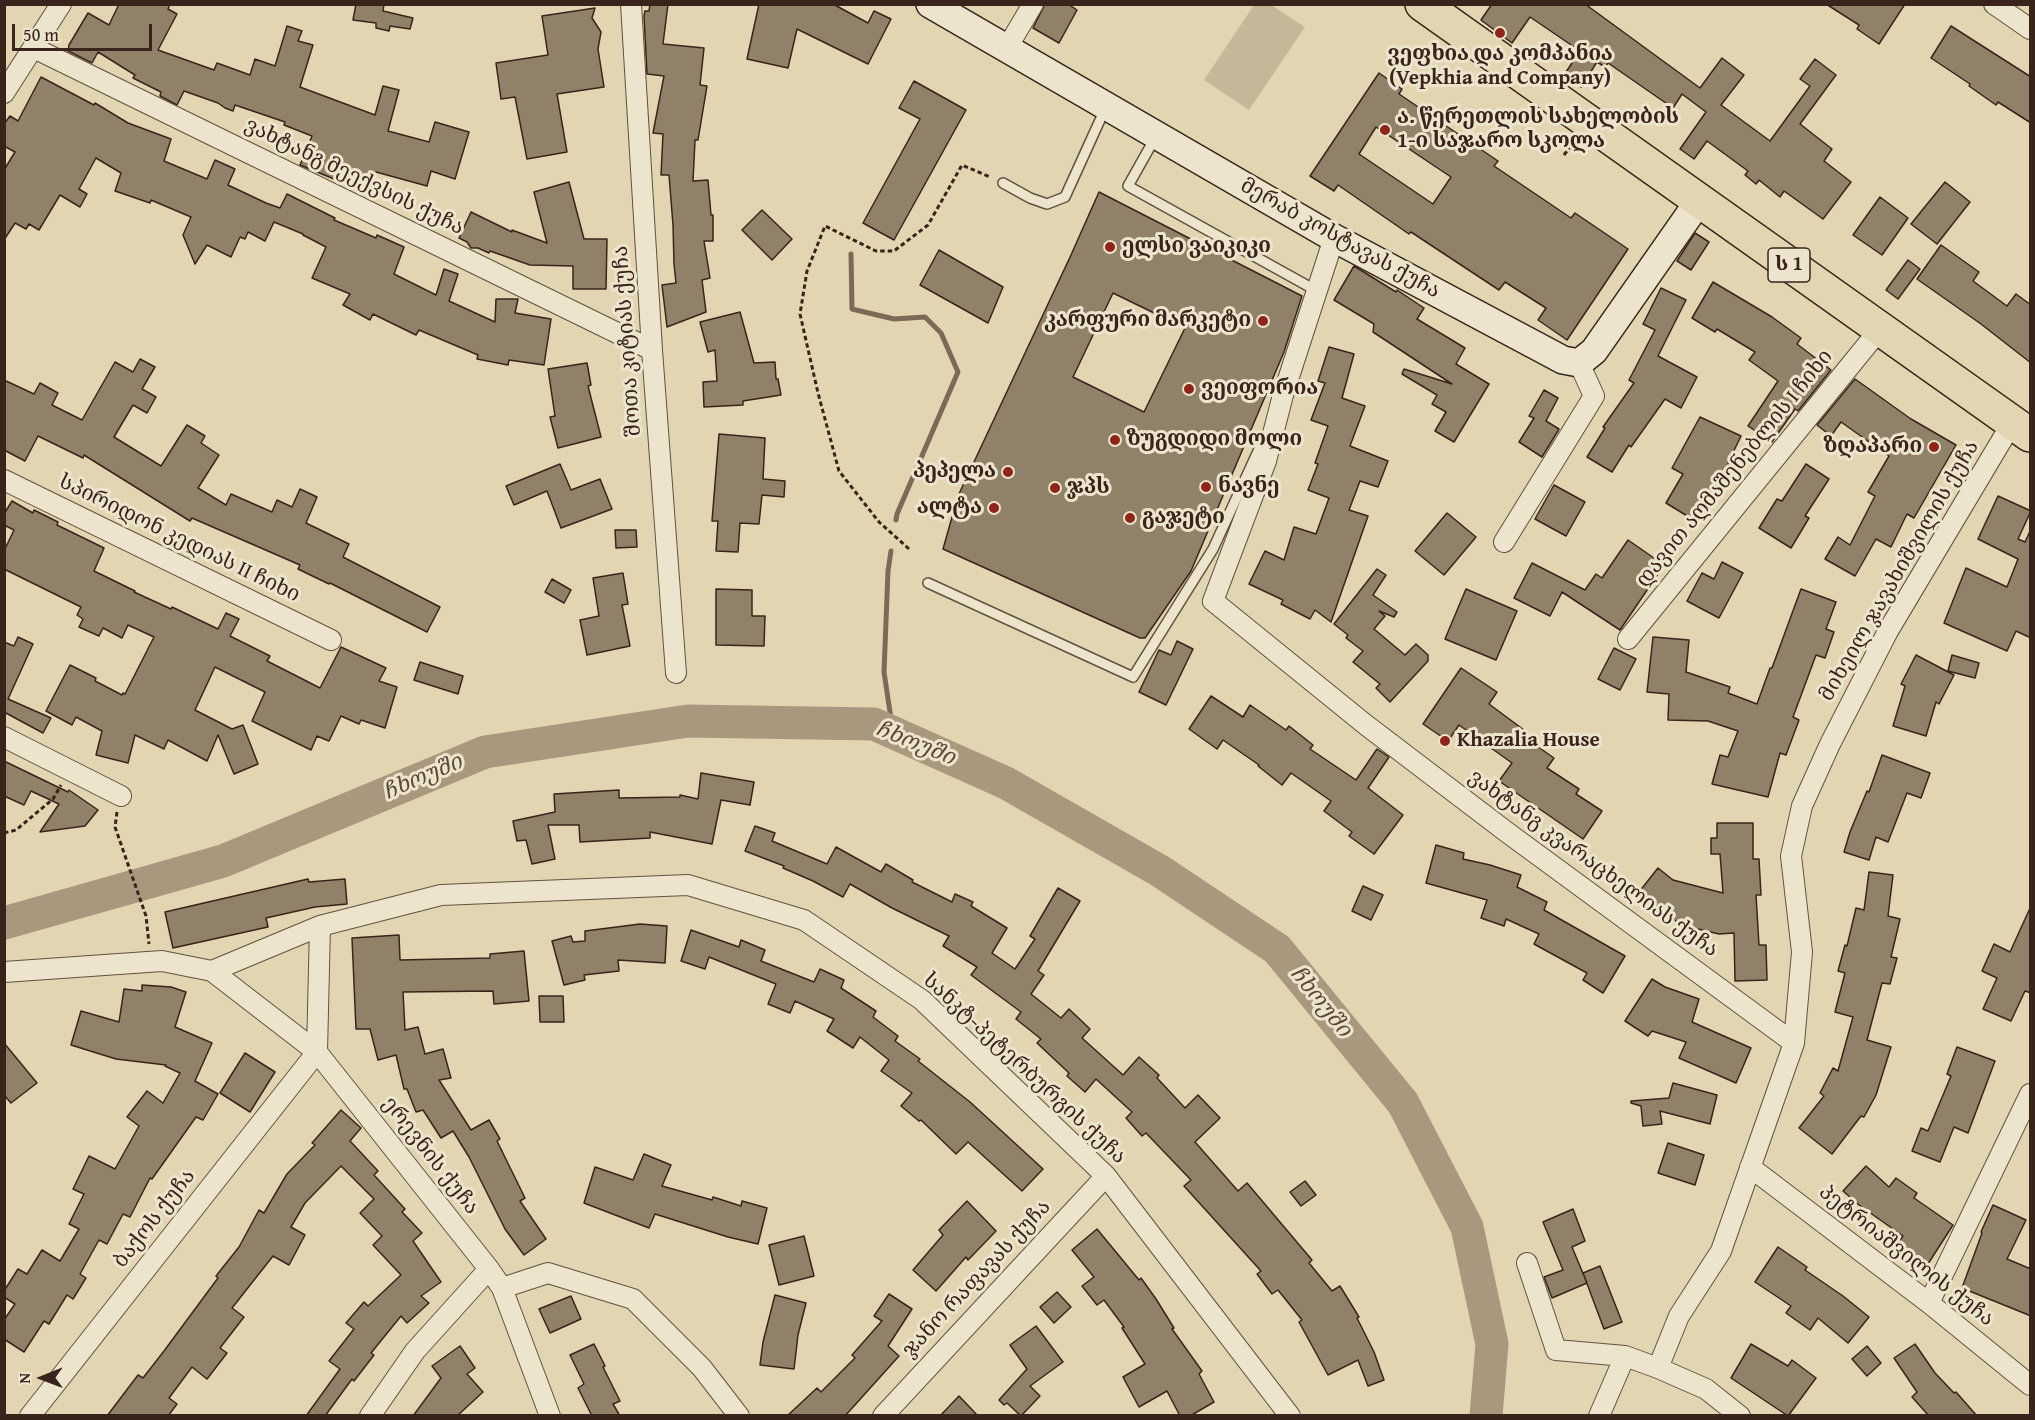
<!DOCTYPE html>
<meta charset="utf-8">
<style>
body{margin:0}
#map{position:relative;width:2035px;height:1420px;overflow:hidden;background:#e1d6b1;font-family:"Gentium Book Plus",serif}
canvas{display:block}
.frame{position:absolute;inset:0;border:6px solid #39241c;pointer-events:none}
.north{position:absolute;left:12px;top:1348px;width:60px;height:60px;-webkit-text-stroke:4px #ece4cc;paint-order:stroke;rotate:269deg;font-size:16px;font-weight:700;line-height:24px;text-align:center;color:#39241c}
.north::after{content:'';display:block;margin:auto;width:21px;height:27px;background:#39241c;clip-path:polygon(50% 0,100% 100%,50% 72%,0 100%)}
.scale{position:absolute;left:12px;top:24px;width:140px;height:27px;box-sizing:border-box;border:3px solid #39241c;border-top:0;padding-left:8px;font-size:18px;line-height:21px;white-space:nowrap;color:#39241c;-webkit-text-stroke:4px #ece4cc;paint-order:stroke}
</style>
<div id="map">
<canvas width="2035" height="1420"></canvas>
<div class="frame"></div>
<div class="north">N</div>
<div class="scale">50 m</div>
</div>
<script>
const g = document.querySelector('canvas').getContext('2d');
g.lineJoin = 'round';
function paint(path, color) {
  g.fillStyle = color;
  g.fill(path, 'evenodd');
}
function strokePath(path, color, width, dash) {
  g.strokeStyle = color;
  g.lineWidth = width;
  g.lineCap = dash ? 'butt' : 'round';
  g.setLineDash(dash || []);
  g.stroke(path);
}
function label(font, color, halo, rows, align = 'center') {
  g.font = font + ' "Gentium Book Plus","Noto Serif Georgian",serif';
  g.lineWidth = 6;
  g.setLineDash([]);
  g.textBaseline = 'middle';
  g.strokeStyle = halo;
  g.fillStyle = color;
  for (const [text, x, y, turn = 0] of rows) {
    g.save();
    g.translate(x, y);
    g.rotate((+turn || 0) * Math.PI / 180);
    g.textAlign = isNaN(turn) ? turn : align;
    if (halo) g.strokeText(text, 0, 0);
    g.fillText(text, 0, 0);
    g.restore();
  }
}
const green = new Path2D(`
 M1254,5H1271L1305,27L1249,110L1204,80Z`);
const stream = new Path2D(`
 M851,254L852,309L894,319L925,317L941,333L958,372L897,514L896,520
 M891,551L888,571L884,672L893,732`);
const river = new Path2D(`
 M4,923L223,861L485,752L688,721L874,724L1006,783L1160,871L1277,949L1403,1103L1467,1227L1492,1344L1486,1416`);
const building = new Path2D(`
 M119,4H170L168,9L177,14L158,50L214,70L217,63L250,75L255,59L275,66L287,26L302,31L298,41L313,45L300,87L375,115L383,86L399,90L388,131L429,142L435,122L469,132L455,179L431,171L427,186L376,172L369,190L335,176L334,179L300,165L312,136L284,125L285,122L235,105L233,111L225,108L218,103L184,91L177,105L160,96L161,92L133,78L135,75L98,52L92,63L68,51L69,45L88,13L109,25Z
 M356,4H384L383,11L413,18L410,29L390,26L389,31L376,28V23L353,20Z
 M650,4H668L663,44L704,48L700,85L707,86L698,140H695L693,181L708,180L711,215H713V241H704L710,278L702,280L706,312L667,327L662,285L676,283L674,264L673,225L669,175H661L663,134L653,133L664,76L647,74L644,16L645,11H649Z
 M759,4H833L868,23L874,11L891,19L868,64L797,29L788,68L747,59Z
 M1045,4H1068L1077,10L1059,43L1033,28Z
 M1492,4H1585L1700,88L1722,58L1744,75L1721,105L1770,141L1810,86L1800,79L1815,59L1836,75L1800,124L1832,149L1824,161L1851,182L1823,219L1784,191L1780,197L1759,180L1756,184L1745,175L1748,171L1707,141L1694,159L1680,149L1706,112L1682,94L1673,108L1608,63L1605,67L1597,62L1581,87L1564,75L1580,51L1530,17L1512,43L1481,20Z
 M1826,4H1905L1879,44L1857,29L1859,25Z
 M595,8L592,18L601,32L598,49L604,87L557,94L567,152L527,159L515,97L501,99L496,63L548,55L542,16Z
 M1951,26L2031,77V123L1998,102L1996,105L1969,86L1970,84L1931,58Z
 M1379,73L1402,89L1399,94L1498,161L1494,166L1571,218L1575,213L1628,249L1567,340L1538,320L1546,308L1505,282L1499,290L1411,232L1409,234L1338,185L1334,191L1310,176ZM1376,127L1451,177L1433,204L1359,154Z
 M41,77L94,105L95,103L128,123L171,139L164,161L207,179L215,160L235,169L228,185L266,203L280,208L287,194L335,218L334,220L376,238L377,235L404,247L394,274L436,295L444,269L458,274L449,301L495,322L496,299H518L515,313L551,319L544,365L509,360L508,365L477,359L478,355L419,330L416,335L373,314L370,320L343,305L350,294L312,278L326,247L303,235V234L274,222L265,241L248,232L245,239L240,237L231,257L207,245L195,264L183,235L191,217L151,200L150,203L115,191L121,173L96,158L79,189L87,194L80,207L60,195L39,230L29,224L26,229L15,223L4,240V170L15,152L4,146V124L10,116L18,121Z
 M914,81L966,110L894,240L863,223L920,119L899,108Z
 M569,182L584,239H607L606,289H573V266L530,265L490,251L489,253L478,248H471L467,242L459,238L471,212L512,232V230L547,243L534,192Z
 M1945,182L1970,202L1937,244L1911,224Z
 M1099,192L1302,296L1284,352L1191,571L1145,638H1140L943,549L958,496L1071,255ZM1113,293L1185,328L1144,412L1073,377Z
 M1880,197L1908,218L1882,255L1853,235Z
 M762,210L792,239L772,260L742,230Z
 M1695,233L1709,242L1691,270L1677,261Z
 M1941,245L1979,272L1973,281L2007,306L2016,294L2031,305V363L1981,324L1917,279Z
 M939,250L1003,287L988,323L920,285Z
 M1908,260L1920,269L1898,299L1886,290Z
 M1354,266L1396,292L1397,290L1424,308L1417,319L1465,348L1456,364L1489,384L1454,442L1435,431L1446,412L1432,404L1437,395L1402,374L1404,369L1452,384L1373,332L1374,324L1334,300Z
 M1713,282L1772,317L1801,338L1797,344L1831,370L1798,411L1795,409L1772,442L1748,426L1778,381L1749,360L1755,352L1717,329L1715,332L1692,318Z
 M1661,288L1686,300L1658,356L1697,377L1681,408L1665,399L1631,447L1629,445L1612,472L1587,457L1605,428L1603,427L1634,383L1629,380L1655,330L1643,324Z
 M740,312L754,363L775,362L776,379H778L781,395L743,401V405L704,407L703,382L717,381L715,350L708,352L700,322Z
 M1329,347L1354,354L1342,398L1365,406L1350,446L1388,461L1378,487L1360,481L1349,510L1368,516L1331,622L1315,610L1310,619L1281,604L1283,600L1249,584L1265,551L1284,560L1294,527L1316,534L1329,498L1308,490L1318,464L1315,463L1328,426L1311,420L1325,383L1318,381Z
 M140,359L155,367L142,389L156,397L147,413L133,405L114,437L161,466L187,425L205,436L201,443L219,455L198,488L226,505L231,494L272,512L277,500L292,507L300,489L317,497L306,523L349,544L343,557L440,607L427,632L330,583L329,584L298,569L300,565L192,518L190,521L84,455L83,458L38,436L25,461L4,450V380L34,394L40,383L58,393L52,405L82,420L115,362L133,372Z
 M587,363L591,385L588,386L601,437L558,448L550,417L555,416L548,369Z
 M1855,379L1911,419L1956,445L1914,518L1907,514L1891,547L1876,539L1855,576L1825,559L1838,537L1850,545L1875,496L1868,492L1889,456L1841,422L1831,436L1817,425Z
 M1544,390L1558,398L1546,421L1559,429L1542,457L1519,442L1534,418L1529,416Z
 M1700,417L1741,436L1728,463L1730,464L1697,522L1666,503L1683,474L1672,468Z
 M719,434L765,438L763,479L785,481L784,497L762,495L759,524L740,523L738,552L716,551L718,521H712Z
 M560,464L571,490L600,479L612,509L561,528L547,491L514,505L506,486Z
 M1806,464L1829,479L1805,516L1809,518L1791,548L1759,528L1777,499L1782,501Z
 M1554,485L1585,502L1566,536L1535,519Z
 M1998,496L2031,511L2018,539L2025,542L2031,529V638L2016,631L2007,651L1944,623L1966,568L2007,587L2018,559L1978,539Z
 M12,501L33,513L34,510L58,522L57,525L104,548L94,571L135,591L134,592L171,609L172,607L218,629L226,613L239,619L230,636L270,656L267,661L320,688L341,647L386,668L379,681L397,687L385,728L361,720L359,724L341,716L329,741L317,736L311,750L252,721L265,692L215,667L195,710L232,729L243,725L258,764L234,774L218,735L207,761L168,740L164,749L135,735L128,763L96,755L102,731L76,717L72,725L46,711L70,665L96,678L95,681L122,695L123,693L125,694L154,637L128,625L122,638L103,628L99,636L79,627L83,619L77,615L81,607L4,569V551L14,530L4,525V514Z
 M1447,513L1476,537L1444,575L1415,551Z
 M615,530H636L637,547L616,548Z
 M1628,540L1664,565L1620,630L1562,592L1550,616L1514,598L1532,563L1585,590L1596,574L1602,578Z
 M1722,562L1743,573L1719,618L1687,601L1702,573L1714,579Z
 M1377,569L1386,575L1373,595L1397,612L1394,617L1379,611L1385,616L1374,629L1405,655L1416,644L1428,655V661L1390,702L1376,688L1380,684L1353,662L1363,651L1346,638L1348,635L1334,624Z
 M623,573L628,604L622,605L630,646L587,655L580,620L599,616L593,578Z
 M552,579L571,590L564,603L545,592Z
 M716,589L752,590V616H765L764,646L716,645Z
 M1466,589L1517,611L1496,660L1445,639Z
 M1801,589L1836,602L1826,629L1834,632L1825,658L1816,655L1793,717L1799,720L1786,755L1780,753L1768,797L1712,784L1720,755L1728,757L1738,731L1708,721L1668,720L1669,694L1647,692L1653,637L1689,640L1686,672L1730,687L1728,693L1757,704L1770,668H1772Z
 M18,637L33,644L8,699L51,718L43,733L4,712V642L14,646Z
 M1177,641L1193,649L1166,705L1139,692L1159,650L1171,655Z
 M1614,648L1636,659L1620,690L1598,679Z
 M1916,655L1954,675L1939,704L1936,702L1926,736L1893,726L1905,686L1901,684Z
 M1952,655L1979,663L1975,678L1948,671Z
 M420,662L463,676L458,694L414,680Z
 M1461,668L1497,692L1489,704L1524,730L1521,735L1554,758L1547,768L1579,789L1576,794L1602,811L1583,839L1499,781L1512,763L1459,725L1448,741L1423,724Z
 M1211,696L1243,717L1250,705L1286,730L1289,726L1313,745L1310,749L1356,780L1377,749L1389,757L1368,788L1403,815L1374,854L1349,836L1352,832L1324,811L1331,801L1291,773L1282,785L1258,766L1259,765L1223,740L1217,749L1189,729Z
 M1882,755L1930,773L1921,798L1907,793L1888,842L1876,837L1869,860L1844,852L1850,832L1867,791L1869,792Z
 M4,761L68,792L69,790L98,810L85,826L40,832L59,804L31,791L24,805L4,796Z
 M701,773L754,782L750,805L721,800L712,844L650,832V838L580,842L579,825H548L555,859L532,864L526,840L517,841L513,821L555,812L554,794L619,790V798L680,797V795L698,799Z
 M1717,823H1753V859H1759L1761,895H1756L1759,945H1766L1767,980L1735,981L1734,933L1719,934L1681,925L1639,892L1658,868L1673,880L1723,893L1720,854H1711V838H1717Z
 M755,826L775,833L772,841L827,864L836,847L881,872L886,864L913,880L912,882L952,902L955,894L973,902L971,906L1007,928L992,953L1015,969L1035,939L1030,936L1058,888L1080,901L1038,971L1044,975L1031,994L1061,1018L1069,1009L1090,1029L1082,1038L1123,1075L1139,1057L1159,1075L1157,1078L1185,1108L1198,1095L1220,1118L1195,1142L1238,1191L1247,1183L1312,1260L1309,1263L1332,1291L1340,1286L1359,1317L1357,1318L1374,1352L1384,1380L1368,1386L1358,1360L1328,1375L1299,1322L1302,1320L1278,1290L1272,1294L1257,1274L1261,1271L1184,1186L1191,1180L1146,1133L1142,1136L1126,1118L1132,1112L1096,1079L1085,1092L1067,1076L1069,1073L1037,1043L1041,1039L1016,1019L1021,1012L971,975L977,967L943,946L949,936L892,908L850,884L843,897L813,881L783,868L784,866L745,851Z
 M1436,845L1464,853L1463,859L1490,865L1521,875L1517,887L1547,902L1544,910L1625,956L1603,993L1583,980L1587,973L1534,944L1539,934L1506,919L1504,926L1481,918L1487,900L1426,883Z
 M1869,872L1893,875L1888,916L1900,919L1891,957L1897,958L1890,984L1882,983L1867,1040L1891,1047L1876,1095L1864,1117L1861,1116L1832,1154L1799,1128L1824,1096L1820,1093L1833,1068L1838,1071L1853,1017L1835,1012L1845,973L1838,971L1845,945L1847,946L1856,908L1864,910Z
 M308,879L309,882L345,879L347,904L315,907L266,918L268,927L173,948L165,912Z
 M1363,886L1383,895L1371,920L1352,911Z
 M2031,906V993L2025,991L2011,1021L1983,1009L1997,978L1982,971L1994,944L2010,952Z
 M640,924L667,926L665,963L618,960L619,971L584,975L585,980L564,985L552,941L571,936L573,942L585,941V931Z
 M691,930L739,947L741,940L765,950L761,961L814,982L820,969L844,980L841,988L876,1011L873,1017L898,1036L895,1041L920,1059L918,1061L970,1102L1043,1169L1022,1191L968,1142L956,1154L921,1120L919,1121L901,1106L912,1093L881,1071L889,1060L860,1037L853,1048L827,1031L834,1019L795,1001L790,1013L768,1004L776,984L709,957L705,969L681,961Z
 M399,935L400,960L490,958V954L524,951L529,1001L494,1004L493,991L403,992L405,1030L418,1027L425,1054L443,1049L451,1078L439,1080L471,1130L489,1120L500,1139L497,1141L525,1198L520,1201L546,1239L524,1255L505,1229L469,1157L453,1131L441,1138L423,1110L416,1112L407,1089H404L396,1055L378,1060L370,1029H356L352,938Z
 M1652,979L1665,987L1699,999L1692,1022L1751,1048L1736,1083L1679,1058L1686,1042L1652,1031L1648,1036L1625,1021Z
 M142,985L171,987L186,992L175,1027L212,1043L195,1081L218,1094L203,1120L196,1117L152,1179L150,1178L130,1217L123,1214L107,1244L99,1240L80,1274L86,1278L73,1299L67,1295L49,1324L44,1321L24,1352L4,1339V1320L15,1304L4,1297V1291L18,1269L27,1274L42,1250L60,1261L79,1229L69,1224L84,1194L73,1189L89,1156L115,1169L139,1126L127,1117L147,1091L163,1103L180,1073L165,1066L166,1065L116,1059L71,1045L81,1011L119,1022L124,989L142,991Z
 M539,996H563L564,1022H540Z
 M4,1043L37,1083L11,1103L4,1095Z
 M1957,1047L1995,1061L1968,1133L1954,1127L1940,1162L1912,1151L1921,1128L1928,1131L1951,1076L1947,1074Z
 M245,1053L275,1072L250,1112L220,1093Z
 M1673,1083L1717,1095L1710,1124L1660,1111L1662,1124L1643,1126L1641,1106L1631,1103V1101L1669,1098Z
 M341,1110L361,1128L350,1141L378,1171L374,1175L405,1209L402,1212L422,1233L413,1241L441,1282L421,1296L429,1303L407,1323L401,1316L371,1353L374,1355L354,1381L352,1379L325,1416H306L340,1369L329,1361L354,1329L346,1323L364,1302L368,1306L401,1275L373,1245L382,1236L360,1213L374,1199L341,1166L305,1203L291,1227L305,1235L289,1265L273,1256L232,1308L244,1317L220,1348L227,1353L207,1379L192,1367L169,1398L177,1404L168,1416H107L138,1375L143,1378L164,1351L218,1278L216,1276L239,1247L259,1210L264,1213L287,1174L315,1145L312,1143Z
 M1668,1143L1704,1155L1695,1185L1658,1173Z
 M644,1154L671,1165L662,1186L712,1200L713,1197L741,1206L742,1201L767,1208L758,1244L728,1237L655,1214L649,1228L584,1203L595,1167L633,1180Z
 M1866,1166L1889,1187L1896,1178L1917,1193L1914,1198L1953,1225L1926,1267L1896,1246L1903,1236L1859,1205L1843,1191Z
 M1305,1181L1316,1195L1301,1206L1290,1192Z
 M967,1201L996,1231L968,1260L966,1257L936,1291L913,1270L943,1235L939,1230Z
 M1993,1205L2026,1220L2007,1259L2031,1269V1316L1962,1288L1982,1233L1981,1232Z
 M1573,1209L1585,1241L1572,1247L1587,1283L1552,1298L1544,1277L1563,1270L1543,1222Z
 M1097,1229L1139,1280L1141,1278L1156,1299L1174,1328L1172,1329L1202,1371L1199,1374L1214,1402L1190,1416H1180L1167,1391L1139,1407L1123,1377L1145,1364L1122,1328L1124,1327L1104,1300L1097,1305L1082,1286L1094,1277L1072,1250Z
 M804,1236L814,1276L779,1285L769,1245Z
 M1778,1247L1807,1267L1805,1270L1843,1296L1869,1317L1848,1343L1818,1318L1810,1330L1786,1313L1791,1306L1755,1282Z
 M1600,1266L1622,1322L1604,1329L1583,1273Z
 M1057,1292L1071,1307L1054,1323L1040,1307Z
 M889,1294L912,1309L888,1346L899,1356L845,1416H787L817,1388L821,1392L855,1358L852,1355L882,1321L874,1316Z
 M775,1295L806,1303L798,1335L794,1369L760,1365L763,1342Z
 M571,1296L581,1319L550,1333L539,1309Z
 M1036,1326L1063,1362L1030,1386L1040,1396L1021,1416L1007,1403L1004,1405L999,1400L1027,1369L1010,1345Z
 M594,1344L605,1366L603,1367L620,1401L613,1404L620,1416H592L578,1388L584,1384L570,1355Z
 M1751,1344L1788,1366L1792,1360L1816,1378L1788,1416L1731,1378Z
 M1915,1344L1935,1373L1954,1393L1956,1392L1977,1416H1929L1912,1397L1917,1392L1894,1358Z
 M460,1346L475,1368L467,1374L483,1392L457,1416H413L441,1378L432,1366Z
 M1867,1346L1881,1363L1867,1376L1852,1359Z
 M959,1396L978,1416H940Z`);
const path = new Path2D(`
 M1564,155L1574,142
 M909,549L879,522L839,471L818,393L800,314L807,271L825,226L876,251H894L928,225L962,165L990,177
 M117,812L115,827L146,916L149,944
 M4,833L16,830L53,799L61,785`);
const service = new Path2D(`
 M1155,138L1128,186L1317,291
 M1003,183L1030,198L1047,204L1065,197L1105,109
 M928,583L1133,677L1213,549L1265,436`);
const minor = new Path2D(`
 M631,4L652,350L676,673
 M1994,4L2030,29
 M34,48L652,350
 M1007,48L1033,4
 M4,93L61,4
 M1334,238L1283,395L1266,461L1213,601L1366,725L1508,833L1794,1043
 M4,480L331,640
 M1504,542L1594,396L1579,363
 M1628,639L1880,329
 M4,737L121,796
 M212,971L317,1052L489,1269L502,1288L550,1416
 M4,972L162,961L212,971L320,926L441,895L688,885L804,920L922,1000L1106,1176L1290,1416
 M1750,1167L1929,1303L2030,1385
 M1527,1263L1556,1350L1625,1356
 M502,1288L548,1273L633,1299L702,1368L739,1416
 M1929,1303L2030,1094
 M30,1416L317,1052L320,926
 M370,1416L415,1351L489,1269
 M883,1416L1106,1176
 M1599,1416L1625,1356L1658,1368
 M1740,1416L1706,1389L1658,1368L1679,1316L1721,1251L1794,1043L1802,952L1791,856L1802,806L1830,744L1888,631L2012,423`);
const secondary = new Path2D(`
 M930,4L1334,238L1563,360L1579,363L1594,351L1699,201`);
const trunk = new Path2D(`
 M1422,4L2030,435`);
const markers = [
 [1500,33,6,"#8f2418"],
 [1385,130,6,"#8f2418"],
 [1110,247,6,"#8f2418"],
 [1263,321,6,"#8f2418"],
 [1189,389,6,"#8f2418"],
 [1115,440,6,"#8f2418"],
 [1934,447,6,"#8f2418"],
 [1008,472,6,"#8f2418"],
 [1206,487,6,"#8f2418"],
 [1055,488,6,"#8f2418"],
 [994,508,6,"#8f2418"],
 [1130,518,6,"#8f2418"],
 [1445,741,6,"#8f2418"]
];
const shields = [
 [1789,265,42]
];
const shieldNames = [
 ["ს 1",1789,265]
];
const poiNames = [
 ["ვეფხია და კომპანია",1500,55,"center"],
 ["(Vepkhia and Company)",1500,79,"center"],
 ["ა. წერეთლის სახელობის",1397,118],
 ["1-ი საჯარო სკოლა",1397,142],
 ["ელსი ვაიკიკი",1122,247],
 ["კარფური მარკეტი",1251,321,"right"],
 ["ვეიფორია",1201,389],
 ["ზუგდიდი მოლი",1127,440],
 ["ზღაპარი",1922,447,"right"],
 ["პეპელა",996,472,"right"],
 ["ნავნე",1218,487],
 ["ჯპს",1067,488],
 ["ალტა",982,508,"right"],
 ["გაჯეტი",1142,518],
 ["Khazalia House",1457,741]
];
const streetNames = [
 ["ვახტანგ მეექვსის ქუჩა",354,177,26],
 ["მერაბ კოსტავას ქუჩა",1340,239,29],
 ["შოთა კიტიას ქუჩა",628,341,-94],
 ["დავით აღმაშენებლის I ჩიხი",1735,469,-51],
 ["სპირიდონ კედიას II ჩიხი",179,539,26],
 ["მიხეილ ჯავახიშვილის ქუჩა",1900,571,-60],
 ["ვახტანგ კვარაცხელიას ქუჩა",1593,864,36],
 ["სანკტ-პეტერბურგის ქუჩა",1024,1069,43],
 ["ერევნის ქუჩა",430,1156,52],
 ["ბაქოს ქუჩა",155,1219,-52],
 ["პეტრიაშვილის ქუჩა",1906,1256,38],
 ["ჯანო რაფავას ქუჩა",977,1279,-47]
];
const waterNames = [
 ["ჩხოუში",915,744,22],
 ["ჩხოუში",423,778,-23],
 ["ჩხოუში",1320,1002,51]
];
paint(green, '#c4b898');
strokePath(stream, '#7c6a57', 5);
strokePath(river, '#a8997e', 33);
paint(building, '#908169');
strokePath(building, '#39241c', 1.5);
strokePath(service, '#635041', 12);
strokePath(minor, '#635041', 22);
strokePath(secondary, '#39241c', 30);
strokePath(trunk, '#39241c', 36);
strokePath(path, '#39241c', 3, [4.5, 3]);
strokePath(service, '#ece4cc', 9);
strokePath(minor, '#ece4cc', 20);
strokePath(secondary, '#ece4cc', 27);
strokePath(trunk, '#e1d6b1', 33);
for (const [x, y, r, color] of markers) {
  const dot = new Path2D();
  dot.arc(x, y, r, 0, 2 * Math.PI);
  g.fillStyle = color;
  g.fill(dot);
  strokePath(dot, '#ece4cc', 2);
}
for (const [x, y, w] of shields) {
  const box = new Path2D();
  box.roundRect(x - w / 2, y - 17, w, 34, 4.5);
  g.fillStyle = '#ece4cc';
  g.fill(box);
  strokePath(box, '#39241c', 1.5);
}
label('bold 20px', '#39241c', null, shieldNames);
label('bold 21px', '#39241c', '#ece4cc', poiNames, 'left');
label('21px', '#39241c', '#ece4cc', streetNames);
label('italic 22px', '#5a4739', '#ece4cc', waterNames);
</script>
